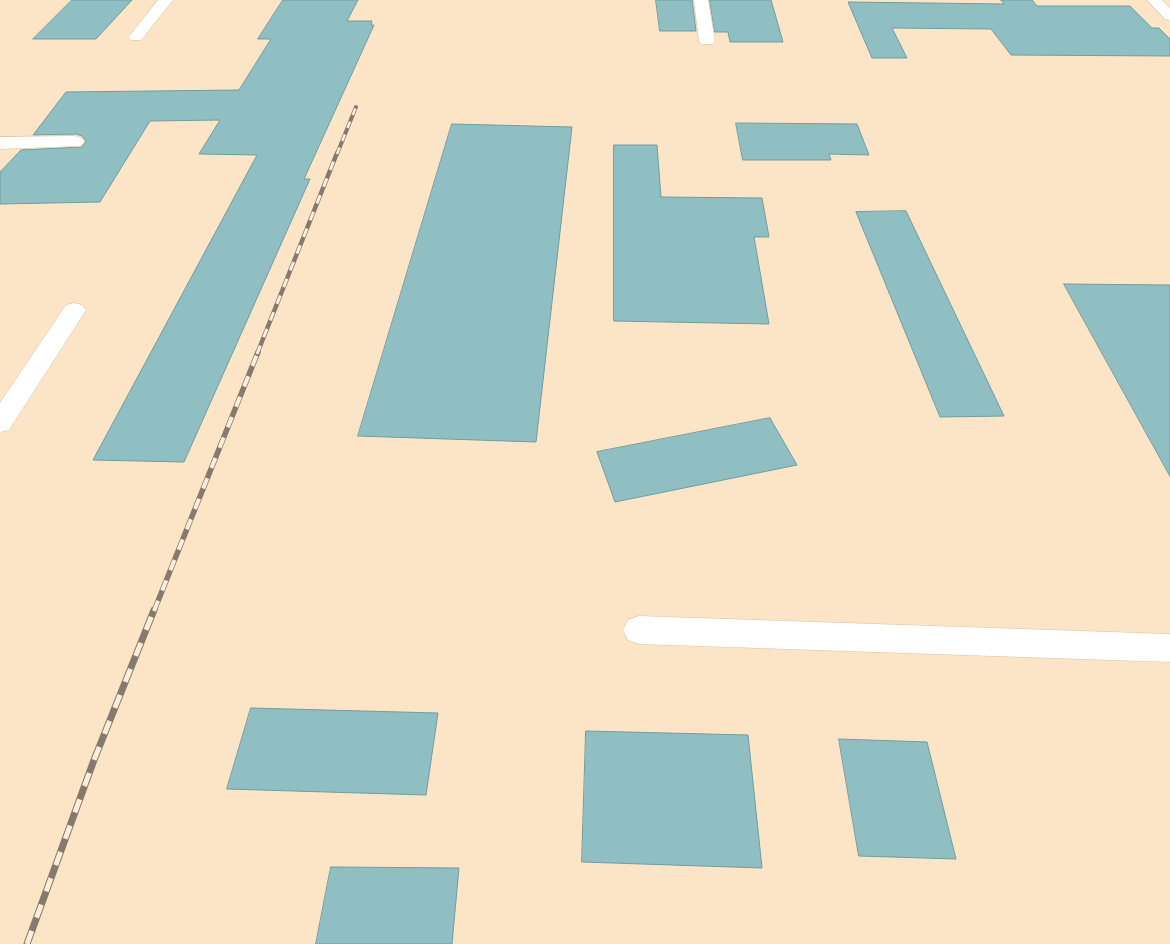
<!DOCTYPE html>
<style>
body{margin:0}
canvas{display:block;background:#fceedb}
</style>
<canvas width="1170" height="944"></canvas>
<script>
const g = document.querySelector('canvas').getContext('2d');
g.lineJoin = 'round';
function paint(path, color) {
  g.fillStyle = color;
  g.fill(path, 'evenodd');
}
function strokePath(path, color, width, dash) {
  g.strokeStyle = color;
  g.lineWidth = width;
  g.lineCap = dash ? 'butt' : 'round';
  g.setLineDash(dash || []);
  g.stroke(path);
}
const built = new Path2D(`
 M0,0H1170V944H0Z`);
const building = new Path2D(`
 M72,0H132L96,39H33Z
 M283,0H358L347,21H372L371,25H374L304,179H310L184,462L93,460L257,155L199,154L220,120L150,121L100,202L0,204V172L21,150L82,147L86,141L82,136L76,134L33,135L66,92L239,90L271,39H258Z
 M656,0H692L696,31H660Z
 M710,0H771L783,42H730L728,32H715Z
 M1001,0H1032L1037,6H1130L1152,28H1159L1170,39V56L1011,55L991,29L892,28L907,58H872L848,2L1004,4Z
 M736,123L857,124L869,155L829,154L831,160H743Z
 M452,124L572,127L536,442L358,436Z
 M614,145H657L661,197L762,198L769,237H754L769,324L614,321Z
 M906,211L1004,416L940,417L856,212Z
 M1064,284L1170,285V476Z
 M770,418L797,465L615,502L597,452Z
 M251,708L438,713L426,795L227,789Z
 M586,731L748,735L762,868L582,862Z
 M839,739L927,742L956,859L859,856Z
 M331,867L459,868L452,944H316Z`);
const minor = new Path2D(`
 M158,0H173L141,40H131L128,37L131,34Z
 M694,0H708L715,41L713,44H701L699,41Z
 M1147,0H1162L1170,8V20L1165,19Z
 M75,136L81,138L84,142L81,146L0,149V137Z
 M74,303L82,305L86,310L9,430L0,432V403L66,305Z
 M639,616L1170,634V662L639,644L628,640L623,630L628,620Z`);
const railFar3 = new Path2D(`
 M337,154L356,107`);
const railFar2 = new Path2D(`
 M257,354L337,153`);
const railFar1 = new Path2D(`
 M154,611L258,352`);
const rail = new Path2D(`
 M27,944L94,760L154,610`);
paint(built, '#fbe5c6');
paint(building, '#8fbec3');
strokePath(building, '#709da2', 1);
strokePath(minor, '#dac3a4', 1);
paint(minor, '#fff');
strokePath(railFar3, '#857a6b', 4);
strokePath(railFar2, '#857a6b', 4.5);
strokePath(railFar1, '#857a6b', 5.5);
strokePath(rail, '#857a6b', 7);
strokePath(railFar3, '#fceedb', 2.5, [7]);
strokePath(railFar2, '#fceedb', 3, [9]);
strokePath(railFar1, '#fceedb', 4, [11]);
strokePath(rail, '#fceedb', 5, [14]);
</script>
